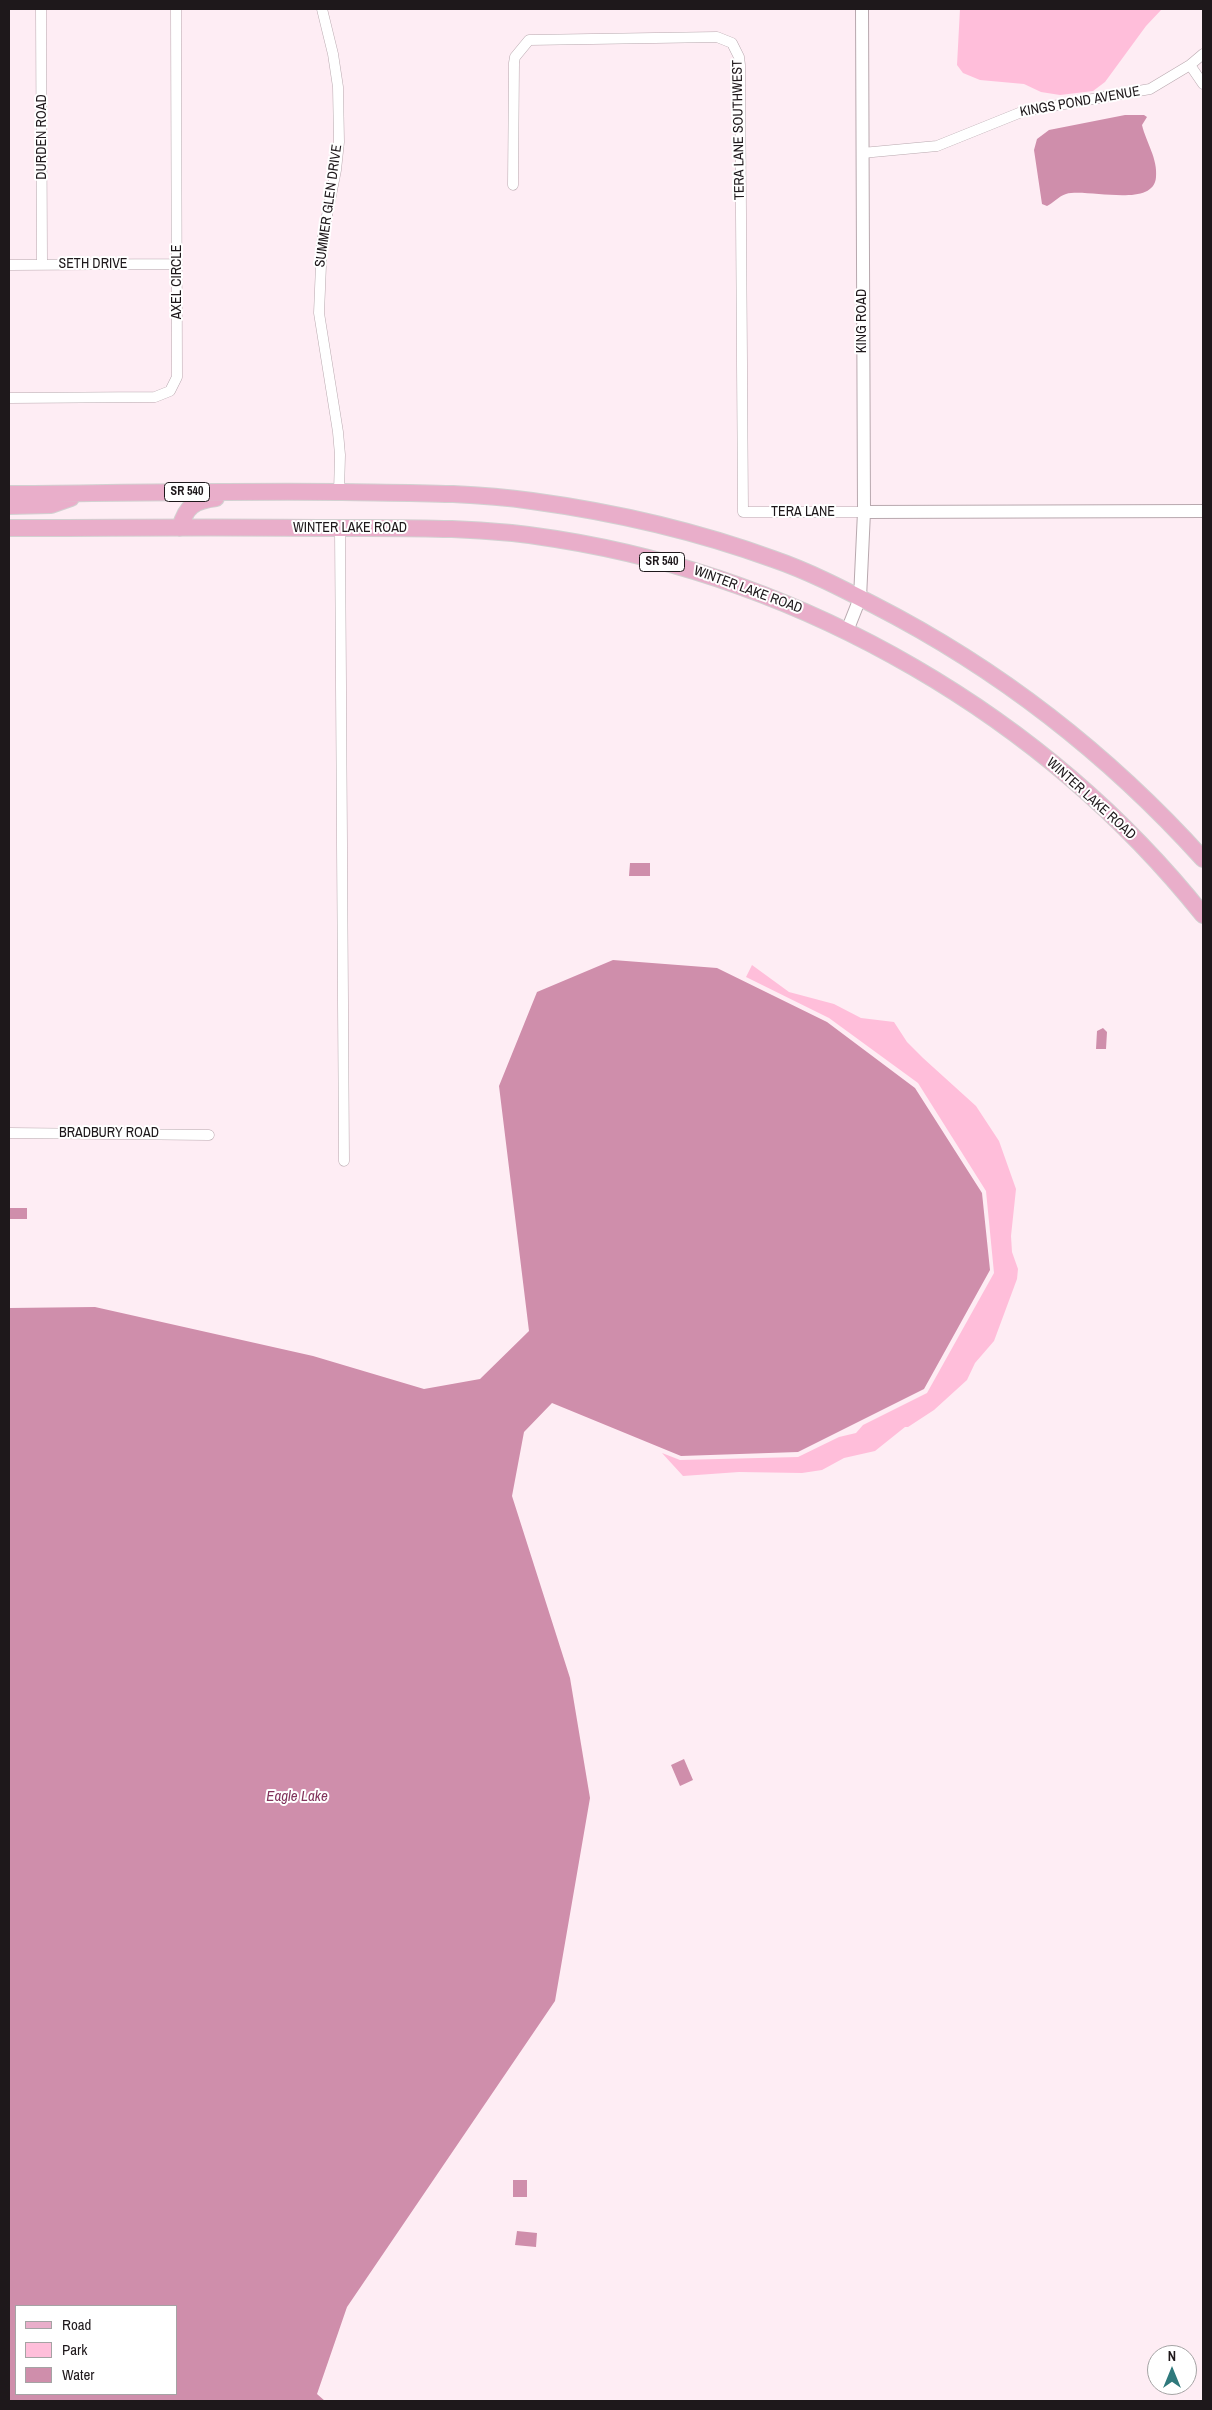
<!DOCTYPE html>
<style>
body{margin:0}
#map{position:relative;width:1212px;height:2410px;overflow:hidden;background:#feedf4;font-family:"Archivo Narrow",sans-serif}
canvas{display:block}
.frame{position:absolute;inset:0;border:10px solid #1e181b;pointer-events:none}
.legend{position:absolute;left:15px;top:2305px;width:162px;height:90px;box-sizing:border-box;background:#fff;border:1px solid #a5a3a4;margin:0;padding:6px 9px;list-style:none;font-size:15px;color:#1e181b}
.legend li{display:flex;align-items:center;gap:10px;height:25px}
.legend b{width:25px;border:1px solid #a5a3a4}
.north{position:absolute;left:1147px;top:2345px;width:50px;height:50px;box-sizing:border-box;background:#fff;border:1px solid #a5a3a4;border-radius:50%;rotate:0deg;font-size:14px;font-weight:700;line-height:20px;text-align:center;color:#1e181b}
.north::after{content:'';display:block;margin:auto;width:18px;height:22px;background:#2f797c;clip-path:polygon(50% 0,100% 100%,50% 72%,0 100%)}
</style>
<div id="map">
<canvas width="1212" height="2410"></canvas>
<div class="frame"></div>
<ul class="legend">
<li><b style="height:6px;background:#e9aeca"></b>Road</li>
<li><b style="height:14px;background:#ffbeda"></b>Park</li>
<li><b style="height:14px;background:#cf8eab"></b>Water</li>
</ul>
<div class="north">N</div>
</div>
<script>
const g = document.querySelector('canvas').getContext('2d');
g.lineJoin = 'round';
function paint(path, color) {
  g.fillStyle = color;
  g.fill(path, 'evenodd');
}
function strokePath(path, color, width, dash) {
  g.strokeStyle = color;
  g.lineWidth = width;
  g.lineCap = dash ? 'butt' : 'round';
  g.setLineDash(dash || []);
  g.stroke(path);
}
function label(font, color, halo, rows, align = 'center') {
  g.font = font + ' "Archivo Narrow",sans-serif';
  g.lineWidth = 4;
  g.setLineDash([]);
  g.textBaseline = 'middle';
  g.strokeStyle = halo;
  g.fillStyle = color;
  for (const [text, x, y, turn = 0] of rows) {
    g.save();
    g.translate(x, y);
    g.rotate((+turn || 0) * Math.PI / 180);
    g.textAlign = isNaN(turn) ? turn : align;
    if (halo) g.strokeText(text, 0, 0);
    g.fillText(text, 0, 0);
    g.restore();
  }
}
const green = new Path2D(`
 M960,9H1162L1146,26L1105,82L1093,91L1060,95L1041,92L1024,84L980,80L963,73L957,65Z
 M752,965L789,992L834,1004L861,1018L894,1022L907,1042L923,1058L976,1106L999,1141L1016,1189L1011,1236L1012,1252L1018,1269L1017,1279L994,1341L975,1363L967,1380L934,1410L908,1427H905L875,1451L844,1458L822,1470L802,1473L739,1472L683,1476L662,1453L680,1460L798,1457L839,1437L856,1433L863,1425L927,1393L994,1273L986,1191L918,1083L829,1018L746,977Z`);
const water = new Path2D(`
 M1125,115H1144L1147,117L1142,125C1146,142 1158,159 1156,177C1154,209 1087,188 1066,194C1059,196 1053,203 1047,206L1042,204L1034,150L1037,139L1049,130Z
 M630,863H650V876H629Z
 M613,960L717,968L827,1022L915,1088L982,1193L990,1270L924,1389L798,1452L681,1456L552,1403L524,1432L512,1496L570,1678L590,1798L555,2001L347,2307L317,2394L325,2401H9V1308L95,1307L313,1356L424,1389L480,1379L529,1331L499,1086L537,992ZM176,2306V2394H16V2306Z
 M1103,1028L1107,1032L1106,1049H1096L1097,1031Z
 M9,1208H27V1219H9Z
 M684,1759L693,1780L680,1786L671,1765Z
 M513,2180H527V2197H513Z
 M517,2231L537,2233L536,2247L515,2245Z`);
const minor = new Path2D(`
 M41,9L42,264
 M322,9L333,54L338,87L339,142L336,170L322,241L319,313L338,432L340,455L339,492
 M1190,65L1203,84
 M862,153L937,146L1024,111L1150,89L1190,65L1203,54
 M513,185L514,63L515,57L529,40L717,37L732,43L739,57L740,65L743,512H864
 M9,265L177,264
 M9,398L155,397L170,391L177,377L176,9
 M340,528L344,1161
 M9,1133L209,1135`);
const tertiary = new Path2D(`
 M864,512L1203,511
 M847,631L860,598L864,512L862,9`);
const primary = new Path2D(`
 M9,494C120,493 231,491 342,492C405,493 469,492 532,501C613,512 696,531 773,559C808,571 841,588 874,605C999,669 1109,755 1203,859
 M9,506L51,505L71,498
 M9,528C112,528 215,527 319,528C398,528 478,526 556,539C807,579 1044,716 1203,915
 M180,528C186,506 194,501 216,498`);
const shields = [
 [187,492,45],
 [662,562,45]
];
const shieldNames = [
 ["SR 540",187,492],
 ["SR 540",662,562]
];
const streetNames = [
 ["KINGS POND AVENUE",1080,102,-10],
 ["TERA LANE SOUTHWEST",739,130,-91],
 ["DURDEN ROAD",42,137,-90],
 ["SUMMER GLEN DRIVE",329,206,-82],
 ["SETH DRIVE",93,264],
 ["AXEL CIRCLE",177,282,-90],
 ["KING ROAD",862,321,-90],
 ["TERA LANE",803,512],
 ["WINTER LAKE ROAD",350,528],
 ["WINTER LAKE ROAD",748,590,20],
 ["WINTER LAKE ROAD",1091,799,42],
 ["BRADBURY ROAD",109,1133]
];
const waterNames = [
 ["Eagle Lake",297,1797]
];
paint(green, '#ffbeda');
paint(water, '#cf8eab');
strokePath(minor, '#b8a8ae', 11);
strokePath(tertiary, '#b8a8ae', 14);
strokePath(primary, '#d2d1d1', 18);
strokePath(minor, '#fff', 10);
strokePath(tertiary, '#fff', 12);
strokePath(primary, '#e9aeca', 16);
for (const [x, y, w] of shields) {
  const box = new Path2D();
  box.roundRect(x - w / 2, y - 9.5, w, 19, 4);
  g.fillStyle = '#fff';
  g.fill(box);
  strokePath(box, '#1e181b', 1);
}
label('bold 12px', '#1e181b', null, shieldNames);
label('14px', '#1e181b', '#fff', streetNames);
label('italic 15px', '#82345c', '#fff', waterNames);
</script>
